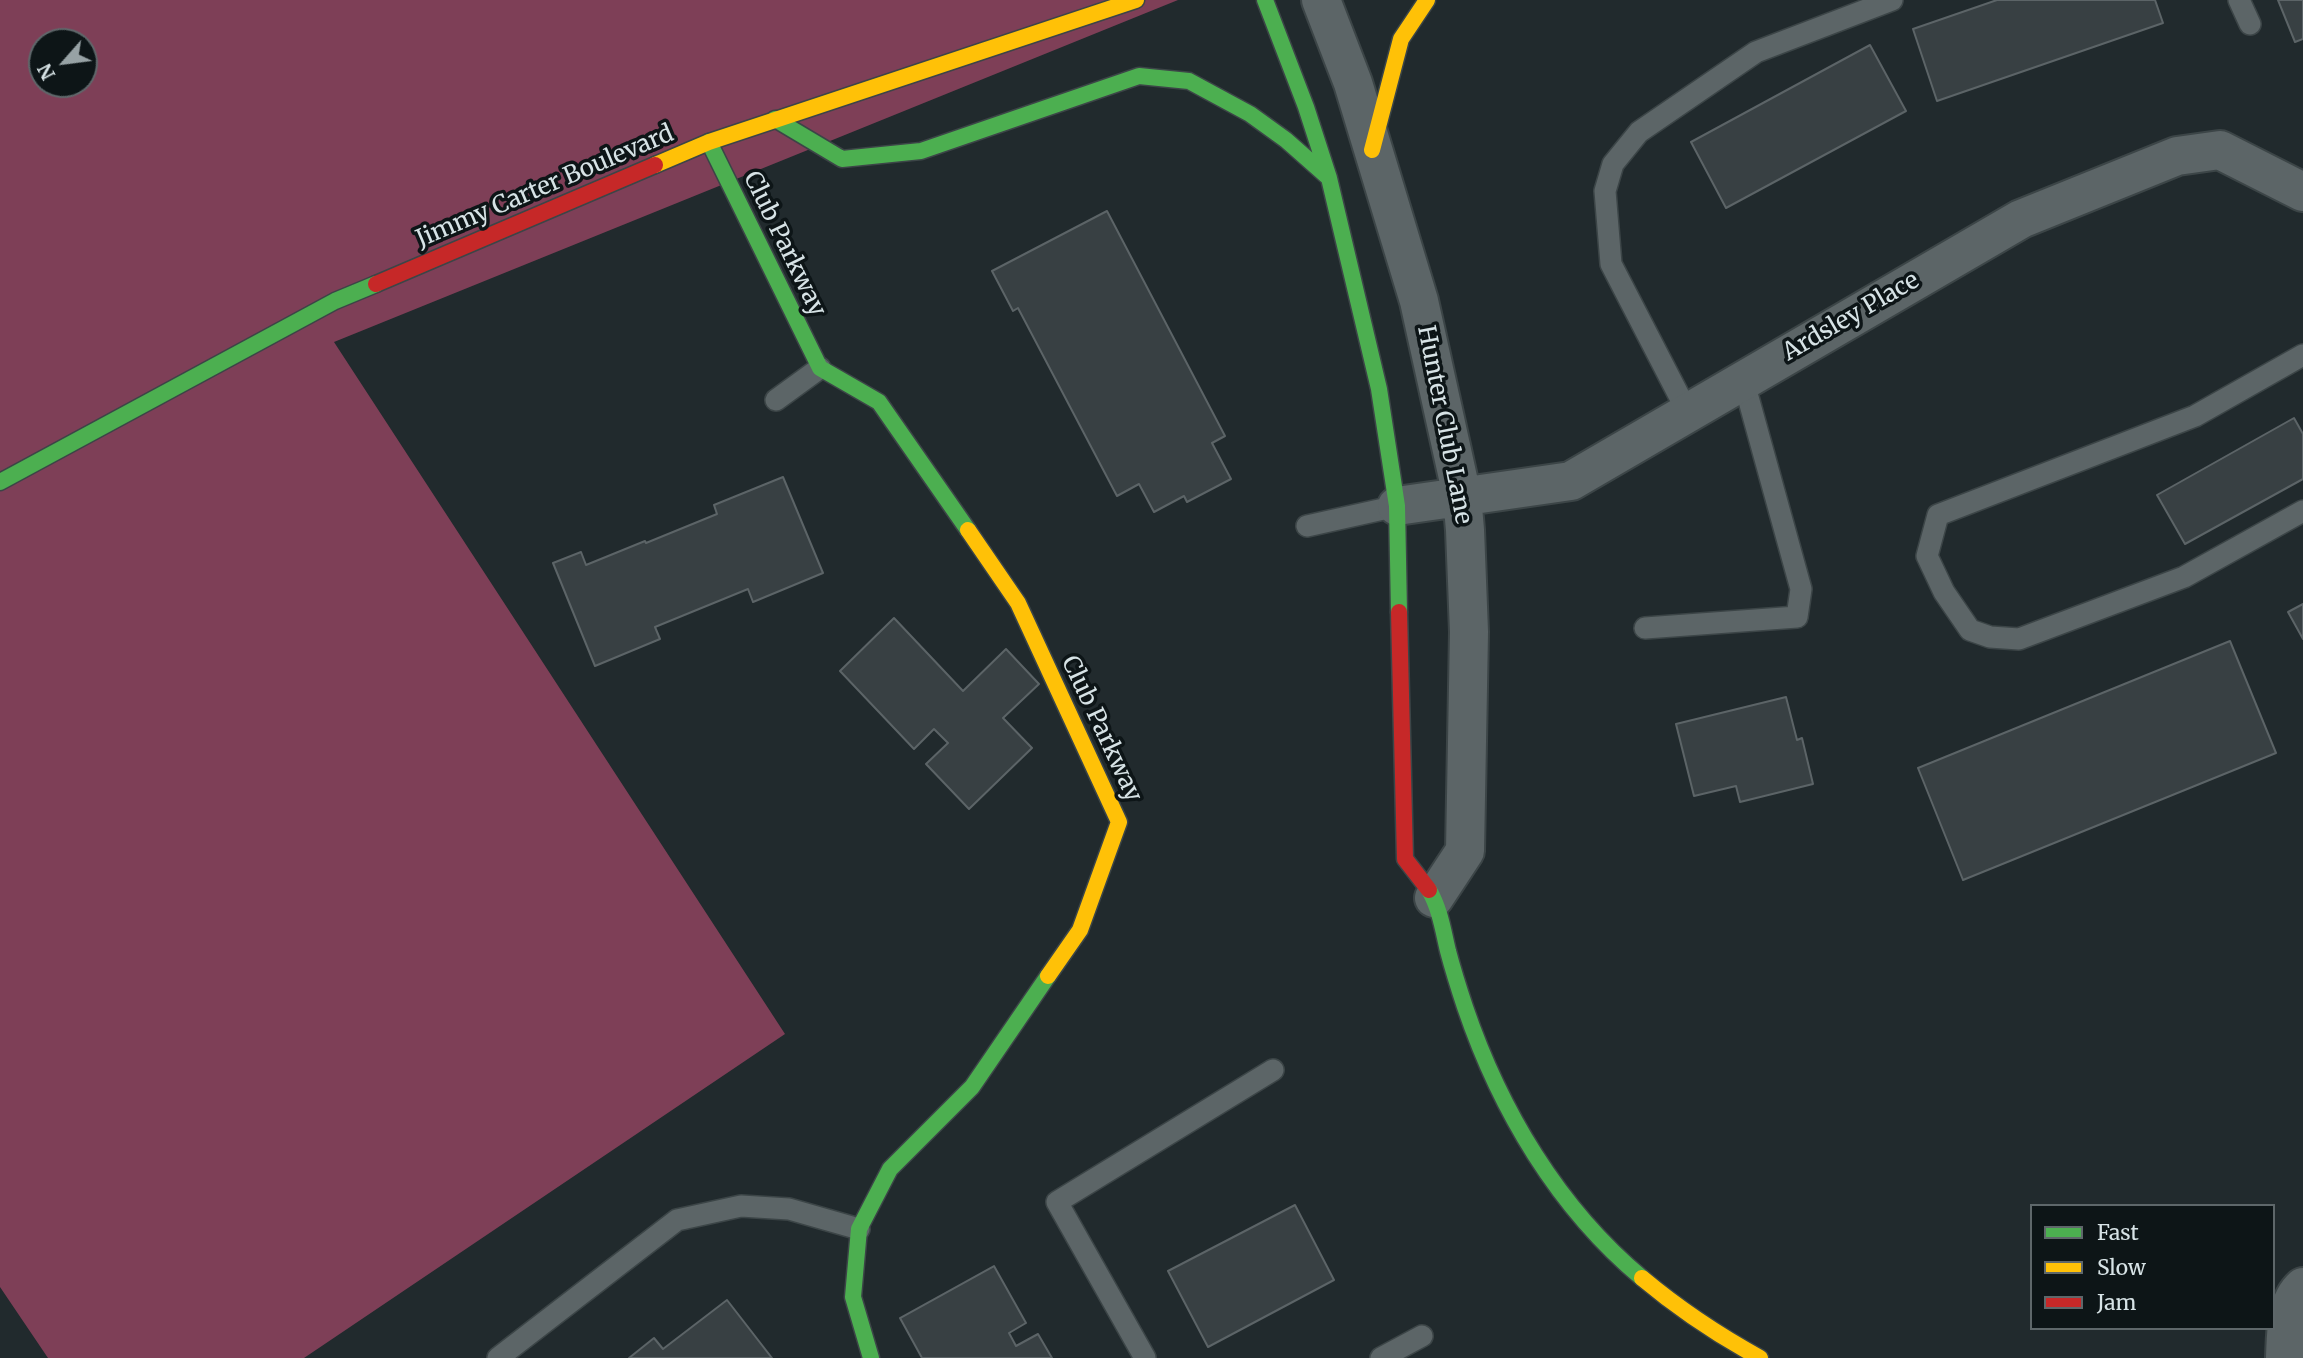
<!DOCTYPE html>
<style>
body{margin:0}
#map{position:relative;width:2303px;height:1358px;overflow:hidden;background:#212a2d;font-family:Merriweather,serif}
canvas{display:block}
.legend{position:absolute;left:2030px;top:1204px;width:245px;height:126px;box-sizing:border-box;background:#0d1517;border:2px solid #5e676a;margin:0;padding:9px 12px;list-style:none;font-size:21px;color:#d7e3e6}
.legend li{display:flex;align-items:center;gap:14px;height:35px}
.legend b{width:35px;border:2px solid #5e676a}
.north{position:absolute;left:28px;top:28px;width:70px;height:70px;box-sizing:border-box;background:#0d1517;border:2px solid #5e676a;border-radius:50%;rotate:242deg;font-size:19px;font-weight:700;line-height:28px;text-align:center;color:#d7e3e6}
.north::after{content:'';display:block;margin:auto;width:24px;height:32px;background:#97a2a5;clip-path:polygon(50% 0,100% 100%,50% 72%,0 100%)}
</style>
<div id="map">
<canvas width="2303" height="1358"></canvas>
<ul class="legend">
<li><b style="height:9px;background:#4caf50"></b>Fast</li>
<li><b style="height:9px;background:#ffc107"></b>Slow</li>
<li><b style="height:9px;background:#c62828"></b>Jam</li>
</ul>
<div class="north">N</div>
</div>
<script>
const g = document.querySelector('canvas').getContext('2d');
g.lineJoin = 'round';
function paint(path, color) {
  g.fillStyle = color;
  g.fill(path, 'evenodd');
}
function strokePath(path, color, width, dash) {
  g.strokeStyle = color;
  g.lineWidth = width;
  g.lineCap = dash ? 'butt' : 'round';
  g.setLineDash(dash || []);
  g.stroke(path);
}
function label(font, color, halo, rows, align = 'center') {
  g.font = font + ' Merriweather,serif';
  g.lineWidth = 7;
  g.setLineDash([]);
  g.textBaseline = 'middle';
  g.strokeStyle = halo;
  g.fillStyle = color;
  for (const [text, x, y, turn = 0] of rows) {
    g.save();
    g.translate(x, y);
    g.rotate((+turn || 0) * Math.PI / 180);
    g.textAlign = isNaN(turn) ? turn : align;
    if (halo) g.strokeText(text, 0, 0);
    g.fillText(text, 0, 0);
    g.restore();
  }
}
const forest = new Path2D(`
 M0,0H1178L334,342L785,1034L304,1358H48L0,1287ZM42,42H84V84H42Z`);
const building = new Path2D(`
 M1997,0H2155L2163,23L1937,101L1913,29Z
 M2278,0H2303V39L2295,42Z
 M1870,45L1906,111L1726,208L1691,142Z
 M1107,211L1225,436L1212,443L1231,479L1187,502L1184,496L1154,512L1139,484L1117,496L1018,308L1013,311L992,271Z
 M2294,418L2303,434V479L2185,544L2157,495Z
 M783,477L823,573L753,602L748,589L655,627L660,639L595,666L553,563L581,552L586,565L645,541L646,543L717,514L714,505Z
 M2303,604V639L2288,612Z
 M894,618L963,691L1006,649L1039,684L1003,718L1032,748L969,809L926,764L948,743L934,729L914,749L840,671Z
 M2230,641L2276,753L1963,880L1918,768Z
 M1786,697L1797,740L1802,738L1813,784L1740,802L1736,786L1694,796L1676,724Z
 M1295,1205L1334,1280L1208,1347L1168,1271Z
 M994,1266L1026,1323L1009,1333L1016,1346L1038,1334L1052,1358H922L900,1318Z
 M727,1300L772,1358H629L654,1338L663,1349Z`);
const lane = new Path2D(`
 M2239,0L2250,24
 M2303,355L2195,416L1938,515L1927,556L1944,592L1970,630L1990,637L2019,639L2184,577L2303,511
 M776,400L820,368
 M1688,413L1611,264L1605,191L1613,164L1639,132L1756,52L1892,0
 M1307,526L1397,506
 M1645,628L1797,617L1801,589L1743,379
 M498,1358L677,1220L741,1206L789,1209L859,1229
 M1145,1358L1057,1202L1273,1070
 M1381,1358L1422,1336`);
const street = new Path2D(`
 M1321,0L1353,83L1419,301L1462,496L1465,530L1469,632L1465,851L1434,898
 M1397,506L1571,481L2021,219L2177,156L2220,150L2303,192
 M2285,1358C2286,1335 2285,1303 2303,1287`);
const fast = new Path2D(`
 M1265,0L1306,107L1329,178L1379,389L1397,506L1399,612
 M775,119L842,159L921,151L1139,76L1189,81L1250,114L1286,140L1329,178
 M709,142L820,368L879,402L968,530
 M0,482L335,301L376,284
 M1429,890C1440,909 1443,930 1448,951C1453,970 1459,989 1465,1007C1500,1110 1558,1208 1642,1278
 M871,1358L853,1297L859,1229L890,1169L972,1087L1048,976`);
const slow = new Path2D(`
 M1372,150L1401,39L1427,0
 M655,165L709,142L1136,0
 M968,530L1018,603L1119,822L1080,930L1048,976
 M1642,1278C1679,1309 1718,1335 1760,1358`);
const jam = new Path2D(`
 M376,284L655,165
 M1399,612L1405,859L1429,890`);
const streetNames = [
 ["Jimmy Carter Boulevard",545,187,-23],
 ["Club Parkway",784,244,64],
 ["Ardsley Place",1851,317,-30],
 ["Hunter Club Lane",1444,425,79],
 ["Club Parkway",1101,729,65]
];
paint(forest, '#7e3f57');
paint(building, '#384043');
strokePath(building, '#5c6467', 2);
strokePath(lane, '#3c4547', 24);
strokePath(street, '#3c4547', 42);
strokePath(fast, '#3c4547', 19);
strokePath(slow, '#3c4547', 19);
strokePath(jam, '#3c4547', 19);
strokePath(lane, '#5c6567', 21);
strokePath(street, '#5c6567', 38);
strokePath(fast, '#4caf50', 16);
strokePath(slow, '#ffc107', 16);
strokePath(jam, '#c62828', 16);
label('24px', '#d7e3e6', '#0d1517', streetNames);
</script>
